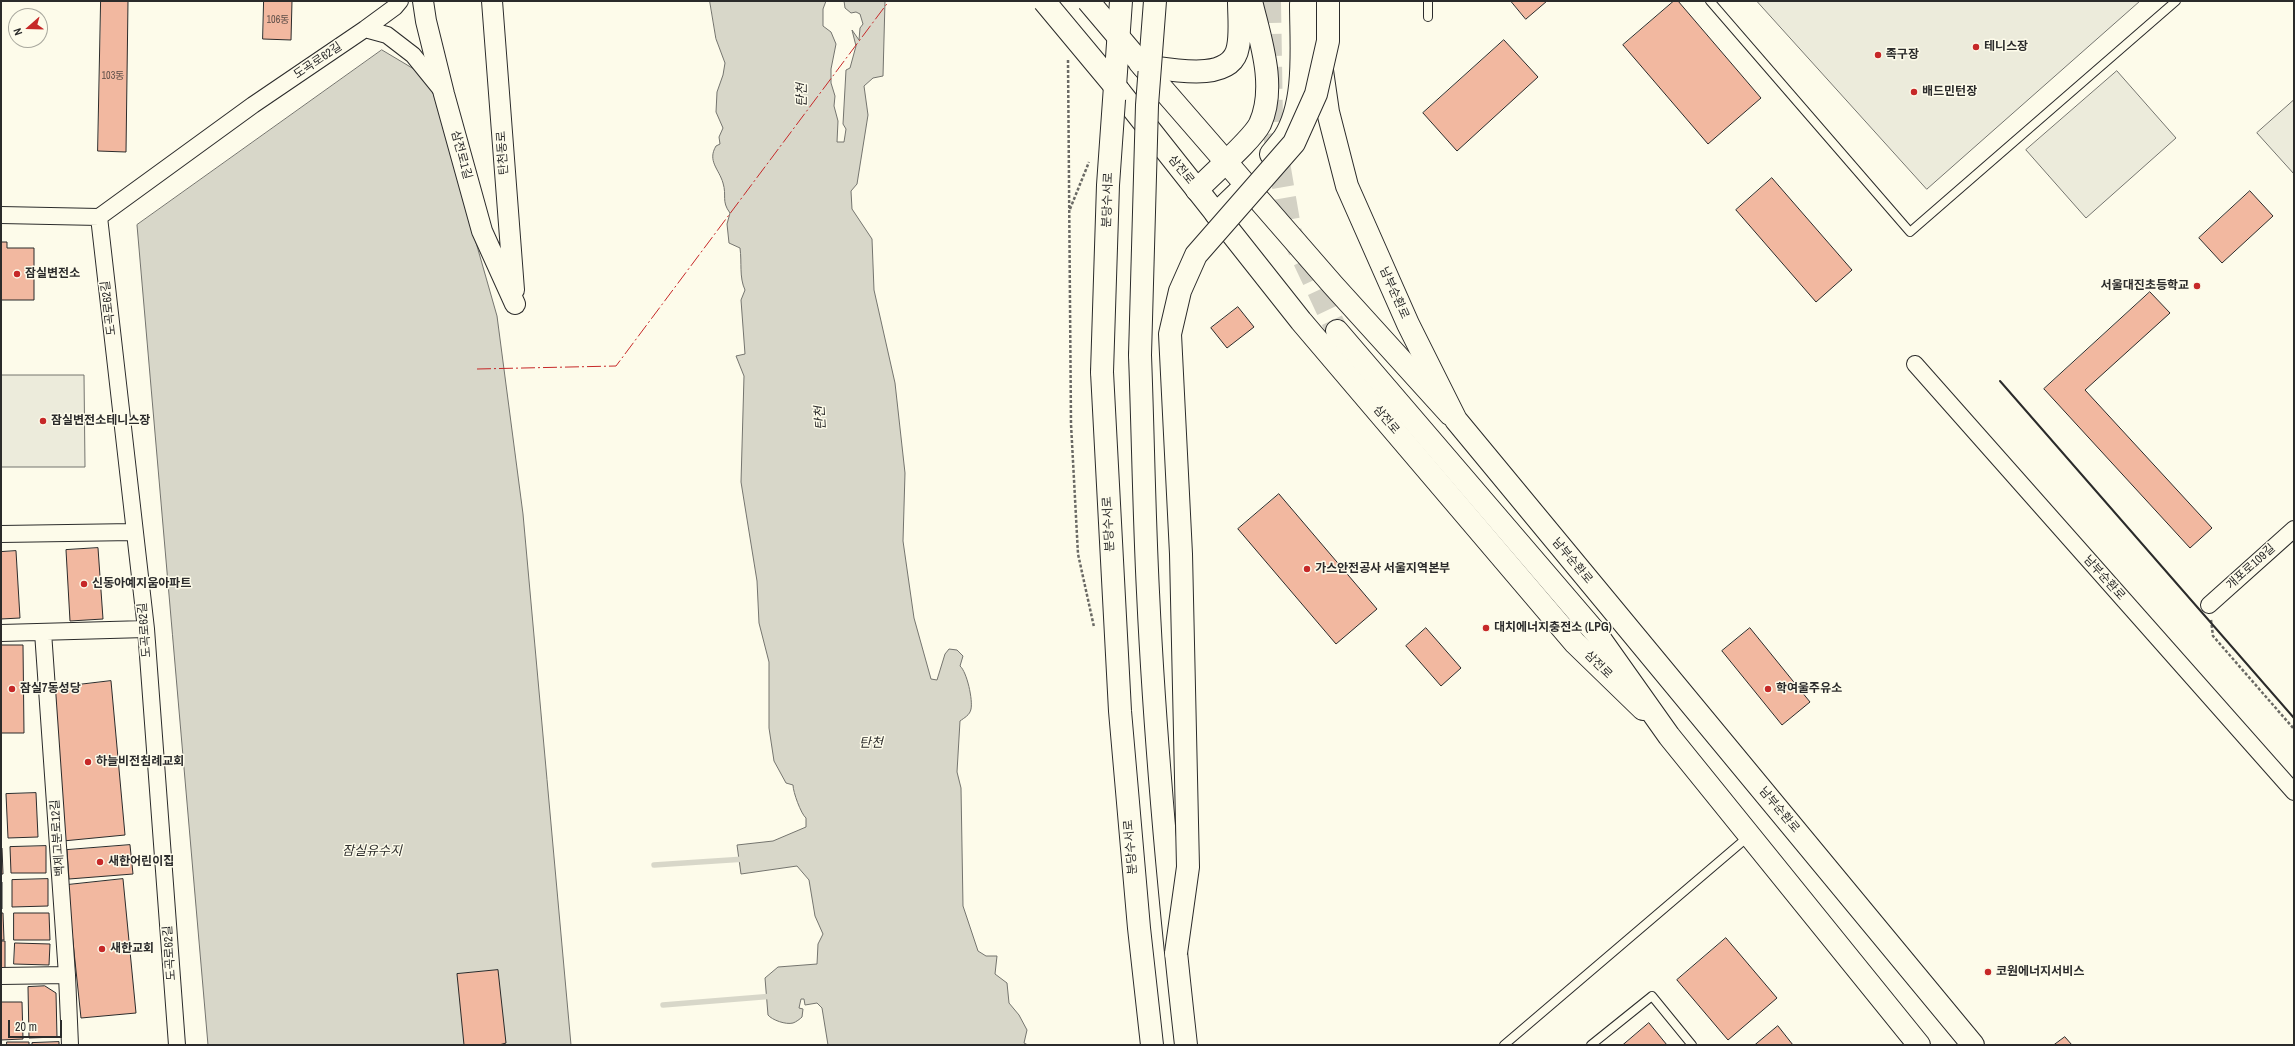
<!DOCTYPE html>
<meta charset="utf-8">
<style>
body{margin:0}
#map{position:relative;width:2295px;height:1046px;overflow:hidden;background:#fdfbea;font-family:"Archivo Narrow",sans-serif}
canvas{display:block}
.frame{position:absolute;inset:0;border:2px solid #2b2b2b;pointer-events:none}
.north{position:absolute;left:8px;top:8px;width:40px;height:40px;box-sizing:border-box;background:#fdfbea;border:1px solid #a9a89e;border-radius:50%;rotate:250deg;font-size:11px;font-weight:700;line-height:16px;text-align:center;color:#2b2b2b}
.north::after{content:'';display:block;margin:auto;width:14px;height:18px;background:#c62828;clip-path:polygon(50% 0,100% 100%,50% 72%,0 100%)}
.scale{position:absolute;left:8px;top:1020px;width:54px;height:18px;box-sizing:border-box;border:2px solid #2b2b2b;border-top:0;padding-left:5px;font-size:12px;line-height:14px;white-space:nowrap;color:#2b2b2b;-webkit-text-stroke:3px #fdfbea;paint-order:stroke}
</style>
<div id="map">
<canvas width="2295" height="1046"></canvas>
<div class="frame"></div>
<div class="north">N</div>
<div class="scale">20 m</div>
</div>
<script>
const g = document.querySelector('canvas').getContext('2d');
g.lineJoin = 'round';
function paint(path, color) {
  g.fillStyle = color;
  g.fill(path, 'evenodd');
}
function strokePath(path, color, width, dash) {
  g.strokeStyle = color;
  g.lineWidth = width;
  g.lineCap = dash ? 'butt' : 'round';
  g.setLineDash(dash || []);
  g.stroke(path);
}
function label(font, color, halo, rows, align = 'center') {
  g.font = font + ' "Archivo Narrow","Noto Sans KR",sans-serif';
  g.lineWidth = 3;
  g.setLineDash([]);
  g.textBaseline = 'middle';
  g.strokeStyle = halo;
  g.fillStyle = color;
  for (const [text, x, y, turn = 0] of rows) {
    g.save();
    g.translate(x, y);
    g.rotate((+turn || 0) * Math.PI / 180);
    g.textAlign = isNaN(turn) ? turn : align;
    if (halo) g.strokeText(text, 0, 0);
    g.fillText(text, 0, 0);
    g.restore();
  }
}
const green = new Path2D(`
 M1757,1H2140L1927,189Z
 M2117,71L2176,138L2086,218L2026,150Z
 M2294,100V174L2257,133Z
 M1,375H84L85,467H1Z`);
const water = new Path2D(`
 M710,1H826L823,9V26L831,32L836,44L831,69V83L835,96L834,106L838,121L837,142H844L846,129L843,124L846,70L850,68L856,46L852,30L859,40L860,28L863,24L860,14L856,12L851,13L845,8L844,1H885L883,76L873,78L864,86L868,115L857,184L851,191L852,209L872,239L874,290L895,383L905,473L903,541L914,618L931,679L937,680L945,654L949,649L957,650L963,656L960,666C967,672 973,700 971,709C970,715 964,718 960,721L957,772L961,788L963,906L978,951L986,956H997L995,974L1007,983L1009,1003L1019,1015L1027,1030L1024,1043L1028,1045H828L822,1008L817,1003L805,1005L804,999H801L799,1008L803,1009L802,1017C800,1019 796,1022 793,1023C786,1025 772,1020 768,1015L765,978L778,967L817,964L818,944L823,934L815,916L809,880L797,866L741,874L737,845L773,841L806,827V818C801,814 793,792 793,785L786,783L774,761L769,728V662L759,623L757,581L741,482L744,376L736,356L745,354L741,300L745,290C739,277 742,263 740,248L729,243L727,224L730,213C721,201 727,196 723,183C719,169 707,161 716,146L720,144L719,137L723,128L716,112L717,92L723,75L725,63L716,39Z
 M382,50L429,78L497,316L523,514L571,1045H208L137,225Z`);
const stream = new Path2D(`
 M654,865L745,859
 M663,1005L774,996`);
const building = new Path2D(`
 M101,1H128L126,152L98,151Z
 M264,1H292L291,40L263,39Z
 M1511,1H1547L1526,19Z
 M1674,1H1678L1761,98L1708,144L1623,45Z
 M1504,40L1538,77L1457,151L1423,113Z
 M1772,178L1852,270L1816,302L1736,210Z
 M2250,191L2273,216L2222,263L2199,238Z
 M1,242H7V248H34V300H1Z
 M2150,292L2170,313L2085,390L2212,528L2190,548L2044,389Z
 M1238,307L1254,327L1227,348L1211,328Z
 M1279,494L1377,609L1336,644L1238,529Z
 M98,548L103,619L70,621L66,550Z
 M16,551L20,618L1,619V552Z
 M1426,628L1461,668L1441,686L1406,646Z
 M1750,628L1810,702L1782,725L1722,651Z
 M1,645H23L24,733H1Z
 M111,681L125,835L63,841L52,688Z
 M36,793L38,837L8,838L6,794Z
 M130,845L133,874L69,879L67,850Z
 M46,846V873H11L10,847Z
 M1,848H2L3,874H1Z
 M48,879V906L12,907V880Z
 M123,879L136,1013L81,1018L67,885Z
 M1,882H2V909H1Z
 M1,913H3L4,940H1Z
 M14,913H49L50,940H14Z
 M1726,938L1777,998L1728,1040L1677,980Z
 M1,941H5V968H1Z
 M15,943L50,944L49,965L14,964Z
 M498,970L506,1043L499,1045H464L457,974Z
 M45,986L56,993L57,1037L29,1038L28,987Z
 M1,1002H22L23,1039L1,1040Z
 M1649,1023L1667,1045H1623Z
 M1778,1026L1793,1045H1755Z
 M2065,1037L2072,1045H2054Z
 M7,1042H29V1045H7Z
 M59,1042V1045H32V1043Z`);
const primaryTunnel = new Path2D(`
 M1270,1L1272,122L1291,233L1337,331`);
const path = new Path2D(`
 M1068,60L1071,424L1078,554L1094,627
 M1070,209L1089,162
 M2211,620L2213,636L2294,729`);
const service = new Path2D(`
 M1710,1L1910,232L2176,1
 M1428,17V1
 M1504,1045L1749,836
 M1591,1045L1652,996L1692,1045`);
const minor = new Path2D(`
 M365,29L387,35L413,55L443,92
 M1,215L99,217
 M1915,364L2294,792
 M1,534L134,532
 M2209,605L2294,529
 M43,632L67,975L70,1045
 M1,633L146,629
 M1,976L67,975
 M177,1045L146,629L99,217L253,105L365,29L395,7L400,1`);
const tertiary = new Path2D(`
 M423,1L426,21L444,94L482,231L515,304
 M492,1L514,290`);
const secondary = new Path2D(`
 M1140,63L1333,285L1450,414
 M1119,91L1301,321L1575,643L1643,709`);
const primary = new Path2D(`
 M1312,1L1328,112L1347,186L1408,324L1456,420L1973,1045
 M1143,66C1169,69 1232,84 1238,47C1241,33 1239,16 1239,1
 M1271,154C1275,149 1280,143 1284,138C1307,102 1301,45 1301,4
 M1197,190C1211,175 1252,140 1260,124C1277,86 1260,39 1251,1
 M1216,214L1242,189
 M1337,331L1596,633L1669,736L1919,1045`);
const trunk = new Path2D(`
 M1140,355C1143,434 1144,513 1148,592C1155,743 1169,894 1186,1045
 M1102,372L1120,711L1139,928L1152,1045`);
const secondaryBridge = new Path2D(`
 M1044,1L1119,91
 M1088,1L1138,60`);
const trunkBridge = new Path2D(`
 M1140,355L1147,105L1155,1
 M1102,372L1108,185L1121,1
 M1176,953L1188,867L1181,554L1170,334L1180,291L1196,255L1294,143L1316,94L1328,41V1`);
const wall = new Path2D(`
 M2000,381L2294,718`);
const power = new Path2D(`
 M477,369L616,366L889,1`);
const markers = [
 [1976,47,4,"#c62828"],
 [1878,55,4,"#c62828"],
 [1914,92,4,"#c62828"],
 [17,274,4,"#c62828"],
 [2197,286,4,"#c62828"],
 [43,421,4,"#c62828"],
 [1307,569,4,"#c62828"],
 [84,584,4,"#c62828"],
 [1486,628,4,"#c62828"],
 [12,689,4,"#c62828"],
 [1768,689,4,"#c62828"],
 [88,762,4,"#c62828"],
 [100,862,4,"#c62828"],
 [102,949,4,"#c62828"],
 [1988,972,4,"#c62828"]
];
const numberNames = [
 ["106동",278,20],
 ["103동",113,76]
];
const poiNames = [
 ["테니스장",1984,47],
 ["족구장",1886,55],
 ["배드민턴장",1922,92],
 ["잠실변전소",25,274],
 ["서울대진초등학교",2189,286,"right"],
 ["잠실변전소테니스장",51,421],
 ["가스안전공사 서울지역본부",1315,569],
 ["신동아예지움아파트",92,584],
 ["대치에너지충전소 (LPG)",1494,628],
 ["잠실7동성당",20,689],
 ["학여울주유소",1776,689],
 ["하늘비전침례교회",96,762],
 ["새한어린이집",108,862],
 ["새한교회",110,949],
 ["코원에너지서비스",1996,972]
];
const streetNames = [
 ["도곡로62길",318,61,-34],
 ["탄천동로",503,153,-94],
 ["삼전로1길",461,155,75],
 ["삼전로",1181,170,51],
 ["분당수서로",1108,200,-88],
 ["남부순환로",1394,293,66],
 ["도곡로62길",109,308,-97],
 ["삼전로",1386,420,50],
 ["분당수서로",1109,524,-93],
 ["남부순환로",1572,561,50],
 ["개포로109길",2251,567,-42],
 ["남부순환로",2104,578,48],
 ["도곡로62길",145,630,-95],
 ["삼전로",1598,665,45],
 ["남부순환로",1779,810,50],
 ["백제고분로12길",58,838,-94],
 ["분당수서로",1131,847,-95],
 ["도곡로62길",170,953,-94]
];
const waterNames = [
 ["탄천",803,95,-90],
 ["탄천",821,418,-94],
 ["탄천",871,744],
 ["잠실유수지",372,852]
];
paint(green, '#ecebdb');
strokePath(green, '#74746e', 1);
paint(water, '#d8d7c9');
strokePath(water, '#74746e', 1);
strokePath(stream, '#d8d7c9', 5.5);
paint(building, '#f2b8a0');
strokePath(building, '#2b2b2b', 1);
strokePath(primaryTunnel, '#d3d1c4', 22, [22, 11]);
strokePath(service, '#2b2b2b', 10);
strokePath(minor, '#2b2b2b', 18);
strokePath(tertiary, '#2b2b2b', 22);
strokePath(secondary, '#2b2b2b', 24);
strokePath(primary, '#2b2b2b', 24);
strokePath(trunk, '#2b2b2b', 24);
strokePath(path, '#6a6964', 2.5, [3, 2]);
strokePath(service, '#fdfbea', 8);
strokePath(minor, '#fdfbea', 16);
strokePath(tertiary, '#fdfbea', 20);
strokePath(secondary, '#fdfbea', 22);
strokePath(primary, '#fdfbea', 22);
strokePath(trunk, '#fdfbea', 22);
strokePath(secondaryBridge, '#2b2b2b', 24, []);
strokePath(trunkBridge, '#2b2b2b', 24, []);
strokePath(secondaryBridge, '#fdfbea', 22);
strokePath(trunkBridge, '#fdfbea', 22);
strokePath(wall, '#2b2b2b', 2);
strokePath(power, '#c62828', 1, [14, 3, 2, 3]);
for (const [x, y, r, color] of markers) {
  const dot = new Path2D();
  dot.arc(x, y, r, 0, 2 * Math.PI);
  g.fillStyle = color;
  g.fill(dot);
  strokePath(dot, '#fdfbea', 1.5);
}
label('10px', '#5d4e48', null, numberNames);
label('bold 12px', '#2b2b2b', '#fdfbea', poiNames, 'left');
label('12px', '#2b2b2b', '#fdfbea', streetNames);
label('italic 13px', '#2b2b2b', '#fdfbea', waterNames);
</script>
